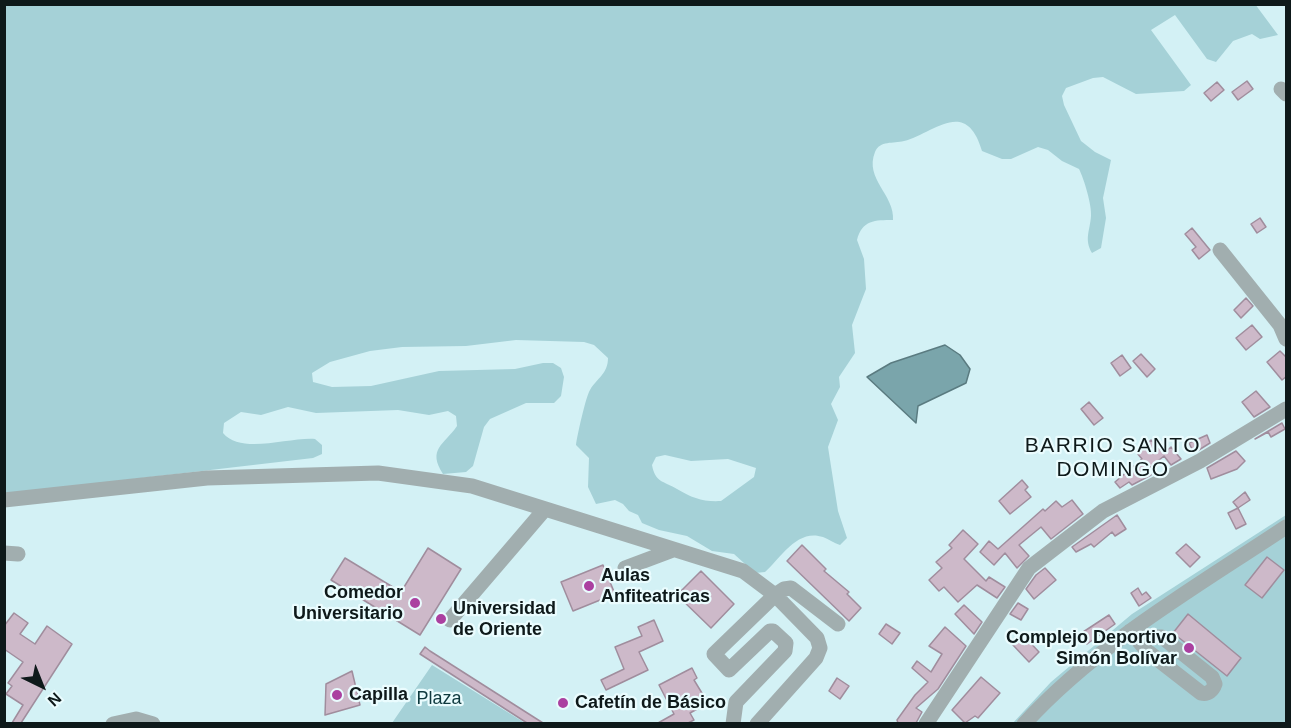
<!DOCTYPE html>
<meta charset="utf-8">
<style>
body{margin:0}
#map{position:relative;width:1291px;height:728px;overflow:hidden;background:#d3f1f5;font-family:Helvetica,sans-serif}
canvas{display:block}
.frame{position:absolute;inset:0;border:6px solid #0e191a;pointer-events:none}
.north{position:absolute;left:12px;top:656px;width:60px;height:60px;-webkit-text-stroke:4px #eafcfe;paint-order:stroke;rotate:137deg;font-size:16px;font-weight:700;line-height:24px;text-align:center;color:#0e191a}
.north::after{content:'';display:block;margin:auto;width:21px;height:27px;background:#0e191a;clip-path:polygon(50% 0,100% 100%,50% 72%,0 100%)}
</style>
<div id="map">
<canvas width="1291" height="728"></canvas>
<div class="frame"></div>
<div class="north">N</div>
</div>
<script>
const g = document.querySelector('canvas').getContext('2d');
g.lineJoin = 'round';
function paint(path, color) {
  g.fillStyle = color;
  g.fill(path, 'evenodd');
}
function strokePath(path, color, width, dash) {
  g.strokeStyle = color;
  g.lineWidth = width;
  g.lineCap = dash ? 'butt' : 'round';
  g.setLineDash(dash || []);
  g.stroke(path);
}
function label(font, color, halo, rows, align = 'center') {
  g.font = font + ' Helvetica,sans-serif';
  g.lineWidth = 4.5;
  g.setLineDash([]);
  g.textBaseline = 'middle';
  g.strokeStyle = halo;
  g.fillStyle = color;
  for (const [text, x, y, turn = 0] of rows) {
    g.save();
    g.translate(x, y);
    g.rotate((+turn || 0) * Math.PI / 180);
    g.textAlign = isNaN(turn) ? turn : align;
    if (halo) g.strokeText(text, 0, 0);
    g.fillText(text, 0, 0);
    g.restore();
  }
}
const green = new Path2D(`
 M1255,4L1278,35L1260,39L1252,34L1233,41L1216,62L1207,59L1175,15L1151,30L1191,85L1184,91L1136,94L1103,77L1093,78L1066,88L1062,96L1064,105L1081,141L1095,152L1111,160L1103,198L1106,218L1101,248L1092,253C1084,239 1090,231 1091,216C1092,205 1084,179 1079,169L1062,161L1048,150L1038,147L1011,159H1002L982,151C966,96 933,134 904,141C893,144 880,140 875,152C864,179 895,195 893,220C875,220 862,220 857,240L864,259L866,289L852,325L855,353L839,377L840,387L831,404L838,420L828,447L838,511L847,538L840,545C834,543 828,539 823,537C797,528 780,559 765,572L755,573L734,554L712,551L687,536L659,530L642,523L638,515L629,511L623,504L615,500L596,504L588,487L589,458L576,445C577,436 586,396 590,390C597,378 608,374 608,358L594,345L584,342L516,340L466,346L402,347L370,351L330,362L312,373L313,382L332,387L371,386L439,371L515,369L543,363H553L561,368L564,377L561,396L554,403H526L490,419L484,427L473,466L466,472L443,474C427,449 444,445 457,426L456,416L448,411L429,415L398,410L316,413L288,407L261,415L241,412L224,423L223,433C241,455 289,437 315,439L322,445V454L313,458L5,494V5ZM665,455L691,461L728,459L756,468L754,477L721,501C703,502 692,498 677,489C663,481 655,482 652,465L656,457Z
 M1286,515V723L1012,724L1051,682L1132,614Z
 M432,665L525,723H392Z`);
const water = new Path2D(`
 M945,345L960,355L970,369L966,383L918,406L916,423L867,377L891,363Z`);
const building = new Path2D(`
 M1247,81L1253,89L1238,100L1232,92Z
 M1217,82L1224,90L1211,101L1204,93Z
 M1260,218L1266,227L1257,233L1251,224Z
 M1192,228L1210,250L1199,259L1192,250L1196,247L1185,234Z
 M1246,298L1253,306L1241,318L1234,310Z
 M1252,325L1262,337L1246,350L1236,338Z
 M1280,351L1287,358V376L1282,380L1267,362Z
 M1141,354L1155,369L1147,377L1133,361Z
 M1122,355L1131,368L1120,376L1111,363Z
 M1256,391L1270,407L1254,417L1242,402Z
 M1089,402L1103,418L1094,425L1081,409Z
 M1282,423L1285,429L1271,437L1268,432L1255,439Z
 M1207,435L1210,443L1194,453L1189,443Z
 M1151,440L1164,453L1171,447L1181,459L1171,465L1164,456L1147,470L1151,475L1132,485L1129,482L1120,488L1115,482L1142,459L1137,453Z
 M1236,451L1245,461L1237,469L1211,479L1207,468Z
 M1022,480L1028,487L1025,490L1031,497L1010,514L999,501Z
 M1245,492L1250,500L1238,508L1246,524L1236,529L1228,513L1238,508L1233,502Z
 M1072,500L1083,514L1051,539L1041,527L1019,545L1029,556L1017,568L1005,553L994,565L980,552L989,541L998,549L1043,509L1045,511L1056,501L1062,507Z
 M1117,515L1126,529L1115,536L1112,532L1094,547L1091,544L1076,552L1072,547Z
 M963,530L978,544L964,559L986,581L989,577L1005,587L997,598L977,585L958,602L944,587L939,591L929,580L942,568L936,562L952,548L949,545Z
 M1186,544L1200,557L1190,567L1176,553Z
 M802,545L826,569L824,571L849,592L847,594L861,608L849,621L787,561Z
 M428,548L461,569L420,635L331,580L345,558L401,592Z
 M1267,557L1284,570L1262,598L1245,585Z
 M603,565L615,594L573,611L561,582Z
 M1045,568L1056,580L1034,599L1026,589L1036,575Z
 M701,571L734,604L711,628L677,595Z
 M1138,588L1142,595L1146,592L1151,598L1139,606L1131,593Z
 M1018,603L1028,609L1021,620L1010,614Z
 M964,605L982,622L974,634L955,614Z
 M14,613L28,623L20,634L35,644L47,626L72,644L21,723H12L23,705L6,694L12,686L8,683L23,662L4,649V626Z
 M1188,614L1241,658L1227,676L1173,633Z
 M1109,615L1115,624L1087,644L1080,634Z
 M654,620L663,641L639,652L648,670L606,690L601,680L624,669L615,647L642,636L638,627Z
 M886,624L900,633L892,644L879,634Z
 M945,627L966,646L938,689L916,708L922,712L916,723H898L897,720L915,695L928,682L912,668L917,661L931,672L942,654L929,646Z
 M1022,634L1039,652L1029,662L1012,644Z
 M425,647L430,651L543,723H527L420,654Z
 M692,668L697,678L694,680L708,703L690,713L694,720L688,723H658L674,714L659,685Z
 M352,671L360,705L325,715L326,684Z
 M981,677L1000,693L978,718L975,716L965,723L952,710Z
 M837,678L849,686L840,699L829,691Z`);
const minor = new Path2D(`
 M1281,89L1286,94
 M1220,250L1280,325L1286,339
 M4,500L207,478L378,473L472,486L743,571L775,595L817,638L820,648L816,658L757,724
 M4,553L18,554
 M625,568L673,550
 M450,620L545,509
 M1130,631L1147,651L1201,693C1208,695 1213,690 1215,684L1212,677L1162,637H1149L1139,640
 M113,724L136,719L153,724
 M733,724L736,702L785,651L786,643L773,631H770L729,670L714,654L775,595L784,589L791,588L838,624
 M926,724L1029,568L1103,511L1200,461L1286,409
 M1024,724C1098,643 1196,587 1286,527`);
const markers = [
 [589,586,6,"#ab40a0"],
 [415,603,6,"#ab40a0"],
 [441,619,6,"#ab40a0"],
 [1189,648,6,"#ab40a0"],
 [337,695,6,"#ab40a0"],
 [563,703,6,"#ab40a0"]
];
const poiNames = [
 ["Aulas",601,576],
 ["Anfiteatricas",601,597],
 ["Comedor",403,593,"right"],
 ["Universitario",403,614,"right"],
 ["Universidad",453,609],
 ["de Oriente",453,630],
 ["Complejo Deportivo",1177,638,"right"],
 ["Simón Bolívar",1177,659,"right"],
 ["Capilla",349,695],
 ["Cafetín de Básico",575,703]
];
const parkNames = [
 ["Plaza",439,699]
];
const quarterNames = [
 ["BARRIO SANTO",1113,446],
 ["DOMINGO",1113,470]
];
paint(green, '#a5d1d7');
paint(water, '#7aa5ab');
strokePath(water, '#5a7b80', 1.5);
paint(building, '#cdb9c9');
strokePath(building, '#a08d9d', 1.5);
strokePath(minor, '#a1aeaf', 15);
for (const [x, y, r, color] of markers) {
  const dot = new Path2D();
  dot.arc(x, y, r, 0, 2 * Math.PI);
  g.fillStyle = color;
  g.fill(dot);
  strokePath(dot, '#eafcfe', 2);
}
label('bold 18px', '#0e191a', '#eafcfe', poiNames, 'left');
label('18px', '#0e393e', '#eafcfe', parkNames);
g.letterSpacing = '1.5px';
label('21px', '#0e191a', '#eafcfe', quarterNames);
g.letterSpacing = '0px';
</script>
